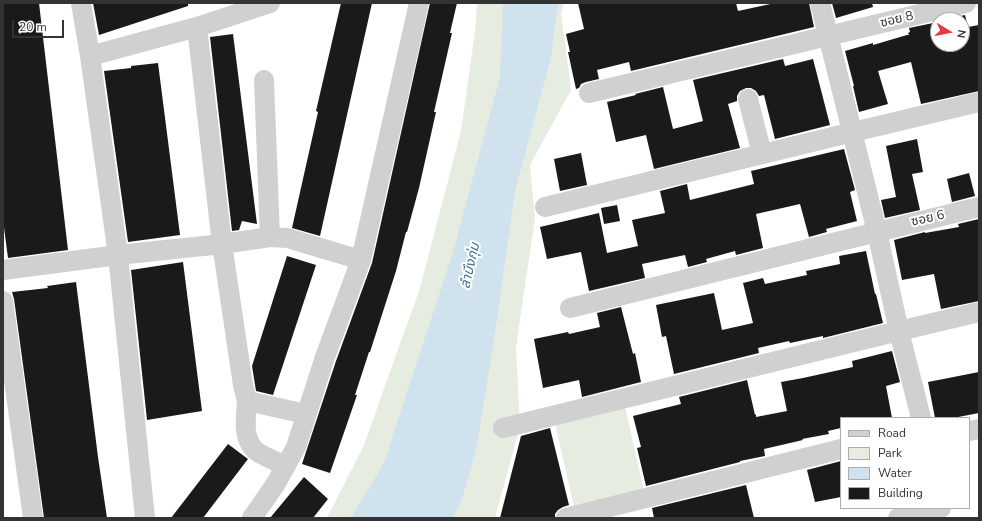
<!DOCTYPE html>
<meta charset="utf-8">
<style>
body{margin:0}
#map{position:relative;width:982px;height:521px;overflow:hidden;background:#fff;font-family:"Nunito Sans",sans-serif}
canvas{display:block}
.frame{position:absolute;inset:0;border:4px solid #333;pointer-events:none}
.legend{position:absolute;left:840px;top:417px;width:130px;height:92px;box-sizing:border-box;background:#fff;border:1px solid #adadad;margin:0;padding:5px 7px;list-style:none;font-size:12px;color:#333}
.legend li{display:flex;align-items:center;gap:8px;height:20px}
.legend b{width:20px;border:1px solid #adadad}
.north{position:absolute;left:930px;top:12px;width:40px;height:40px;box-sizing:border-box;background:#fff;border:1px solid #adadad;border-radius:50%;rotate:100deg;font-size:11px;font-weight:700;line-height:16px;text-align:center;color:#333}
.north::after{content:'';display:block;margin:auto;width:14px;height:18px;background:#e63946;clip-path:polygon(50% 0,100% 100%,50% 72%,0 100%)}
.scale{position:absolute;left:12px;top:20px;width:52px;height:18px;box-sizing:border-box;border:2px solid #333;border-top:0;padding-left:5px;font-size:12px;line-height:14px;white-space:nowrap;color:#333;-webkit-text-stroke:3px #fff;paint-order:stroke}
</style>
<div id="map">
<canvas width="982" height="521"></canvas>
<div class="frame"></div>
<ul class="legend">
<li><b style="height:5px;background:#d0d0d0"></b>Road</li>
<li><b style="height:11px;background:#e6ecdf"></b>Park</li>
<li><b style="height:11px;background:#cfe2ee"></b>Water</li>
<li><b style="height:11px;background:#1a1a1a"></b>Building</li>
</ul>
<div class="north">N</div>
<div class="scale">20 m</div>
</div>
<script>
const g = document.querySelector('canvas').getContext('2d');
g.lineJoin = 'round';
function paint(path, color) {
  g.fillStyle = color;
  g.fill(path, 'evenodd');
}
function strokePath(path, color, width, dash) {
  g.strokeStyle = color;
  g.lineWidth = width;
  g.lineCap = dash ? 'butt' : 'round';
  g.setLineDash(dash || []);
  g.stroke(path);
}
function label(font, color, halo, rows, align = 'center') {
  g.font = font + ' "Nunito Sans","Noto Sans Thai",sans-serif';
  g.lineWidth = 4;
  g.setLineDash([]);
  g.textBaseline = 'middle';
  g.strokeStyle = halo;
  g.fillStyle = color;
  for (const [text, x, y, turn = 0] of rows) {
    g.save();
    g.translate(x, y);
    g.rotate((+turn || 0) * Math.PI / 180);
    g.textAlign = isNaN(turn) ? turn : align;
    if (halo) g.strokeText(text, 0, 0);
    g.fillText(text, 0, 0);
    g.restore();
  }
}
const green = new Path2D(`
 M477,3H564L561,13L571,90L530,165L535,218L516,347L520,426L495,518H327L364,445L420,288L461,131L475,32Z
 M625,407L645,495L575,511L555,424Z`);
const water = new Path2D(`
 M503,3H558L551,57L515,191L494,340L476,450L462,499L453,518H351L384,463L453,252L500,77Z`);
const building = new Path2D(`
 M3,3H39L68,250L8,258L3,220Z
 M93,3H188V6L99,35Z
 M341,3H372L320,236L292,228L318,112L316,111Z
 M430,3H457L450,33H452L434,112H436L419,188L407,232H406L396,271L370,352H369L355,395H357L330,473L302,464L336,361L372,263Z
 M578,3H736L738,11L775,3H809L814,27L631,71L629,62L597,70L599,79L586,82L581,84L579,88L576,89L568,52H570L566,34L584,29Z
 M832,3H872L873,7L836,18Z
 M965,15L968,27L979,25V91L921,104L911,62L878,71L888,104L859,112L853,86H854L845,51L873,43V45L907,35H909L908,33L910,32L909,28L938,22V44H962V20H944Z
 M233,34L257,224L242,221L239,230L232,231L210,37Z
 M783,59L785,66L813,59L830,125L775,139L764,95L759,96L756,91L751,88H746L740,91L737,96V101L728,104L740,148L654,169L646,135L616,142L607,102L636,95L635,94L663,87L673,129L703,121L693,80Z
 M158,63L180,235L128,242L104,71L131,68V66Z
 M917,139L923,172L912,174L920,210L885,218L881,200L896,197L886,146Z
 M844,149L855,190L850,192L857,221L826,229L827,232L809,237L800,204L756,214L763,248L736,255L735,251L706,259L707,262L688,267L685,255L642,264L645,278L589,291L581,252L547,259L540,227L599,213L607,253L638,246L632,220L665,213L660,191L687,184L690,200L754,184L751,171Z
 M581,153L587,185L560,191L554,159Z
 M969,173L975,196L952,202L947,179Z
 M617,205L620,221L604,224L601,208Z
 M979,219V301L941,309L934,274L902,280L894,240L925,232V233L959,227L958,224Z
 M866,251L875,294H876L883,323L823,338V336L790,343L789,341L758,348L759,353L674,374L666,336L662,337L656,305L714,293L722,330L753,323L743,283L763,278L765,284L807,275L806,271L840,264L839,256Z
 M287,256L316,265L273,395L256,391L252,366Z
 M183,262L202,411L147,420L131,270Z
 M76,282L98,457L107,518H44L14,299L12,292L48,288L47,286Z
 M621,307L633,354L635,353L641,382L582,397L579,380L543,388L534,339L568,332L569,334L600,327L597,313Z
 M892,351L900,382L886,386L892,418H841V428L828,431L829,434L802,439L803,440L764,449L765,456L740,461V462L646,486L637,448L641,447L633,416L681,404L679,397L747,380L755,415L756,414V417L787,411L781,382L803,378L853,367L852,361Z
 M979,372V413L953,418H935L928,382Z
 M550,428L569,505L563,507L558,510L555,514V517L549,518H500L521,436Z
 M228,444L248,459L203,518H171Z
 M841,461V497L815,502L807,470Z
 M304,477L328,499L313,518H270Z
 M746,485L754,518H654L652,508Z`);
const minor = new Path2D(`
 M81,3L90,56L118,255L145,518
 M820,3L877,232L899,331L921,418
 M197,27L222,244L243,385L247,401L306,414
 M90,56L197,27L270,3
 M264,80L270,237
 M589,93L966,3
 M748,99L762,154
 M545,207L853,132L979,102
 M3,270L118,255L222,244L270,237L287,238L361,260
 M3,301L33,518
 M570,308L877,232L979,207
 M247,401C246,417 242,438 255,450C260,455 278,462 286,466
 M503,428L899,331L979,312
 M969,431L979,429
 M252,518L275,485L296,447L325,357L361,260L419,3
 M566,518L841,449
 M898,518L941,508`);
const streetNames = [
 ["ซอย 8",897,20,-14],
 ["ซอย 6",928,219,-13]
];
const waterNames = [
 ["ลำบึงกุ่ม",471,266,-77]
];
paint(green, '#e6ecdf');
paint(water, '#cfe2ee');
paint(building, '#1a1a1a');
strokePath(minor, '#d0d0d0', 20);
label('13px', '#333', '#fff', streetNames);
label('italic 14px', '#3f7597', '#fff', waterNames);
</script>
